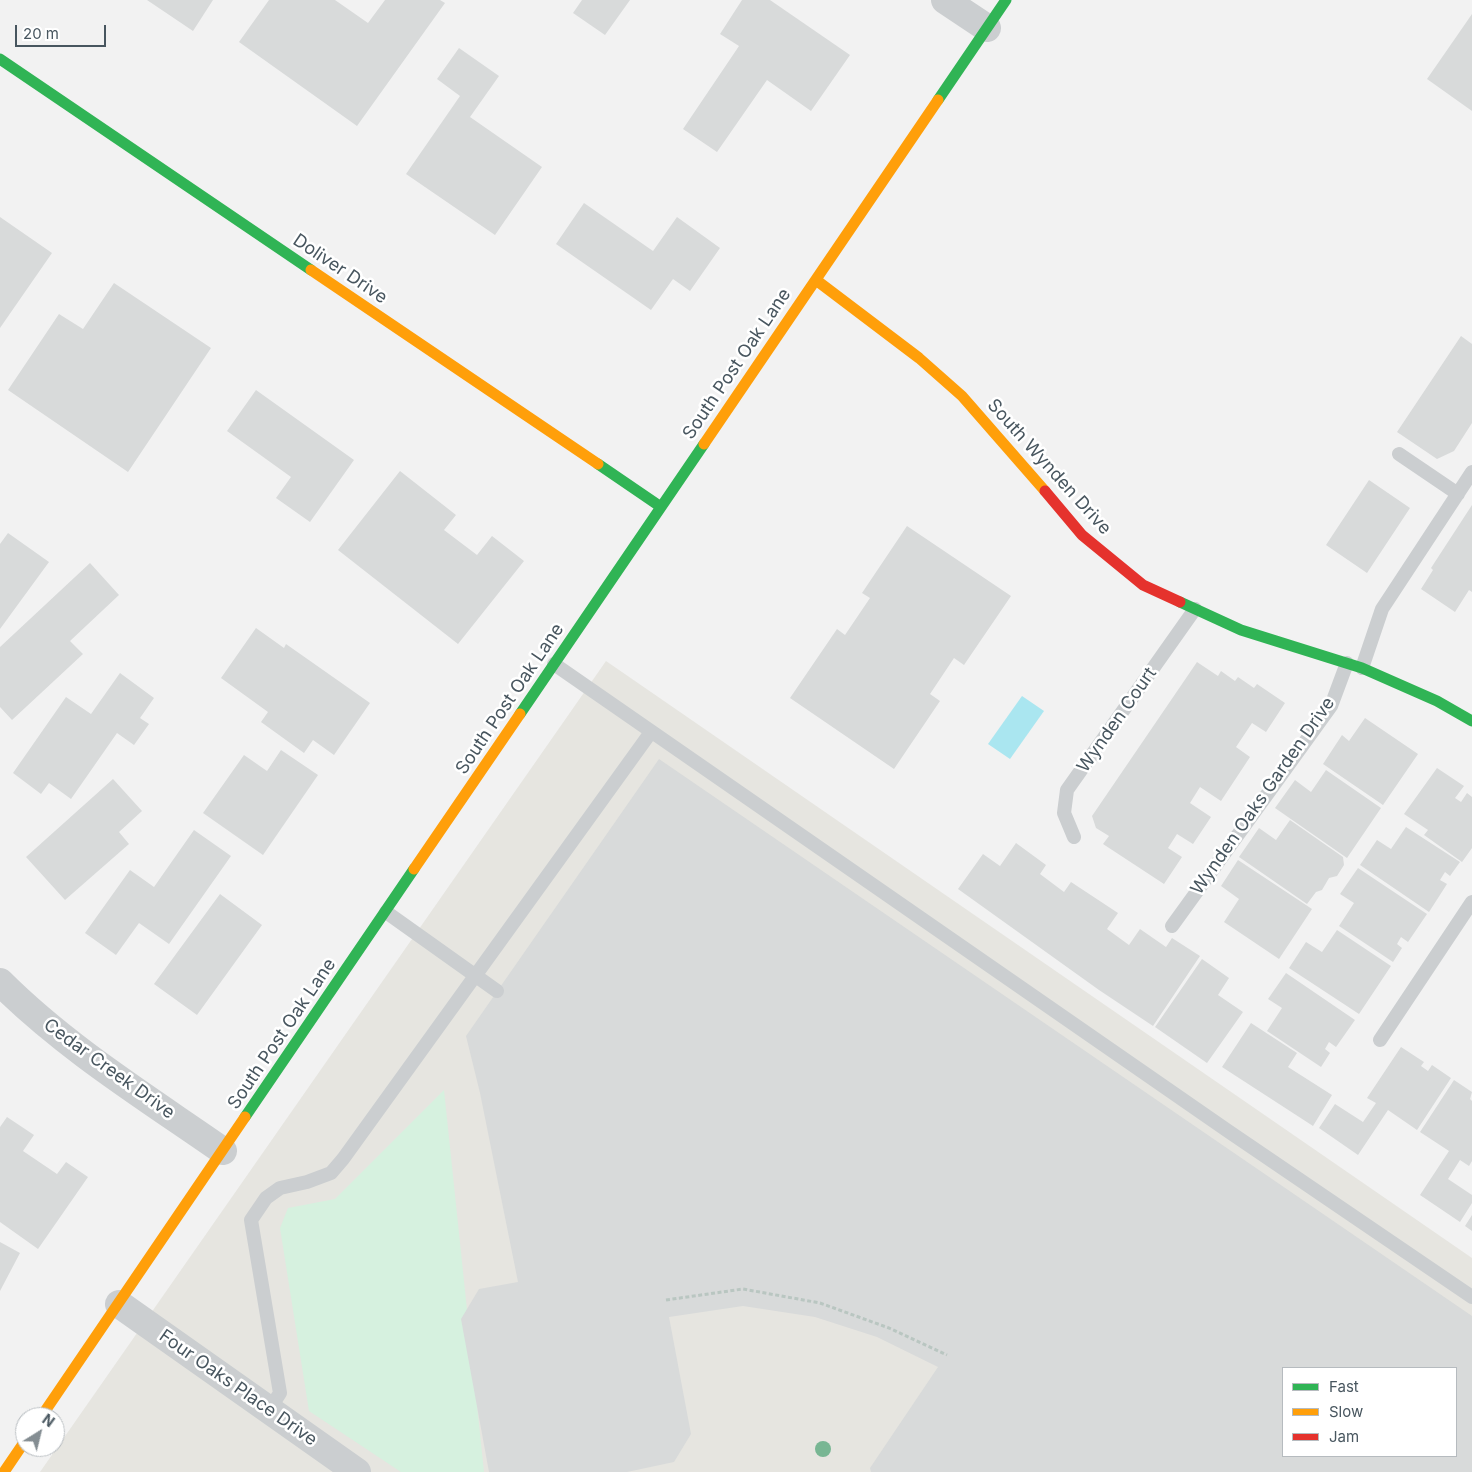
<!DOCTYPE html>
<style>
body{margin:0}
#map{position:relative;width:1472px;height:1472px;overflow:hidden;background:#f2f2f2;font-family:Inter,sans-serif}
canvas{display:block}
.legend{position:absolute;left:1282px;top:1367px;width:175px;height:90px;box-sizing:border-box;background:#fff;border:1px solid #b6bbbf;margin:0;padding:6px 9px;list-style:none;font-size:15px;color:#48565f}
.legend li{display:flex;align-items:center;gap:10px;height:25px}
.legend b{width:25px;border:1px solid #b6bbbf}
.north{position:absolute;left:15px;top:1407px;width:50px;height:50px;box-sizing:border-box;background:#fff;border:1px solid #b6bbbf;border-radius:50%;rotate:36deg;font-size:14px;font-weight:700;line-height:20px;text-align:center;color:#48565f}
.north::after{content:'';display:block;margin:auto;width:18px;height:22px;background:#848d92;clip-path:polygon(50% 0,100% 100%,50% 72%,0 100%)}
.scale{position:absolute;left:15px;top:25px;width:91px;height:22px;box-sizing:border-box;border:2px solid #48565f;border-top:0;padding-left:6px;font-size:15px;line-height:18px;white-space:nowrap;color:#48565f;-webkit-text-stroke:4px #fff;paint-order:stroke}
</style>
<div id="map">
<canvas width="1472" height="1472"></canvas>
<ul class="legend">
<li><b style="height:6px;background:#30b455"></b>Fast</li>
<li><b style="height:6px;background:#ff9f0a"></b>Slow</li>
<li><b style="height:6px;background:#e5322d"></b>Jam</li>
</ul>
<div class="north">N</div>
<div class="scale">20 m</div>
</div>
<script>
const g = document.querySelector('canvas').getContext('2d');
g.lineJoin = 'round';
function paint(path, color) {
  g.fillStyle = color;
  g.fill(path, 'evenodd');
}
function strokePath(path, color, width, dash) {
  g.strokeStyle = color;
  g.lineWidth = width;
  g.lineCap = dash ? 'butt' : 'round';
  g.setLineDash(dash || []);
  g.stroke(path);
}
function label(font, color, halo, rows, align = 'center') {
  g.font = font + ' Inter,sans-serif';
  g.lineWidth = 5;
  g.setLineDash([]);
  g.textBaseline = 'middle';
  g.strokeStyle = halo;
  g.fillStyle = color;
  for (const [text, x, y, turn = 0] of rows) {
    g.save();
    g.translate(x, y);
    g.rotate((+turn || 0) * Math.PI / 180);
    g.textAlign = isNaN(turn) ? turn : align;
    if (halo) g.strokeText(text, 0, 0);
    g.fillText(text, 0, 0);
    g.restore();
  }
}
const commercial = new Path2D(`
 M606,661L1472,1258V1472H40ZM1283,1368H1456V1456H1283Z`);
const green = new Path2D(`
 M444,1090L484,1472H401L309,1411L280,1228L288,1208L335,1199Z`);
const water = new Path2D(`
 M1022,696L1044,711L1010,759L988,744Z`);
const building = new Path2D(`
 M147,0H213L193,31Z
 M269,0H335L368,23L385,0H440L445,3L357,126L239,42Z
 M582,0H630L605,35L573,13Z
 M742,0H770L850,55L811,111L767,80L717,152L683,129L739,46L720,34Z
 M1472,14V111L1427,79Z
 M459,48L499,76L470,117L542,167L495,235L406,174L460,96L437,79Z
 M584,203L653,251L677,217L720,248L690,291L673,279L651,310L556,244Z
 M0,217L52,253L0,328Z
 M114,283L211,348L128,472L8,390L59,314L83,329Z
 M1461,336L1472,344V423L1454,451L1437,459L1397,432Z
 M256,390L354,460L310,522L276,498L291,477L227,431Z
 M400,471L456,515L444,530L477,555L492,536L524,561L458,644L338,550Z
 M1369,480L1410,508L1367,573L1326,545Z
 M1472,505V592L1469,590L1455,612L1421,589L1433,570L1431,568Z
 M907,526L1011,596L964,665L954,658L930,694L940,701L894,769L790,698L837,629L845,635L870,598L862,593Z
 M8,533L49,562L0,629V544Z
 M90,563L119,595L70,641L83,654L12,720L0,707V647Z
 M256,628L284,648L286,644L370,703L334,755L313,740L304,753L261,722L268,712L221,678Z
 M1197,662L1218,676L1221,671L1235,681L1238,677L1254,688L1257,684L1285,703L1266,732L1252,723L1236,747L1250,757L1221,801L1200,787L1190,803L1211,817L1193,844L1177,834L1168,848L1182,857L1164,884L1103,844L1109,836L1096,828L1092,816Z
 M120,673L154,698L140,718L149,724L134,745L117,733L71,799L49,783L41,794L13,773L66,697L91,714Z
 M1365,718L1418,754L1383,805L1323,764L1342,735L1349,741Z
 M281,750L318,775L263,855L203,813L244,755L267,771Z
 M659,759L1472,1316V1472H871L870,1468L938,1367L877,1337L815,1317L743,1306L669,1317L691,1434L674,1462L627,1472H489L461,1319L479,1289L518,1282L480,1093L466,1036ZM1283,1368H1456V1456H1283Z
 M1437,768L1464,786L1455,798L1461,802L1467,793L1472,797V848L1462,862L1424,835L1428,830L1404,814Z
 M1326,770L1381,808L1347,858L1275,808L1295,780L1311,792Z
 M113,779L142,811L119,832L129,844L65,900L26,857Z
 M1290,820L1343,857L1344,865L1337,876L1329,878L1322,890L1316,892L1307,904L1239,857L1259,828L1276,840Z
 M1406,827L1460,862L1450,876L1445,872L1440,880L1447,884L1429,912L1360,865L1377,840L1391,849Z
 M194,830L231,856L169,944L139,923L116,955L85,933L130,870L154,887Z
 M1016,843L1046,865L1040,874L1064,892L1071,882L1118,913L1107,929L1129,945L1140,929L1166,947L1172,938L1200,956L1153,1026L1099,990L958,889L983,854L1000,866Z
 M1238,860L1312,909L1279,959L1224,922L1239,899L1221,886Z
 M1358,868L1427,914L1408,942L1401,937L1397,944L1402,948L1393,962L1339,926L1354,903L1340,894Z
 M220,894L262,925L197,1015L154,984Z
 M1337,930L1391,966L1359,1014L1289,968L1306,942L1322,952Z
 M1202,959L1229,978L1218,995L1243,1012L1207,1063L1155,1027Z
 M1286,973L1355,1020L1336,1047L1329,1042L1325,1049L1330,1053L1321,1067L1267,1031L1282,1008L1268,999Z
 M1251,1023L1297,1053L1288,1067L1332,1095L1313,1126L1222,1067Z
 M1401,1047L1424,1062L1421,1066L1428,1071L1432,1065L1451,1078L1417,1130L1388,1110L1358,1155L1319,1128L1335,1104L1363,1122L1376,1103L1367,1098Z
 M1454,1080L1472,1092L1470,1099L1472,1101V1161L1469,1166L1460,1160L1448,1179L1472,1195V1203L1460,1222L1420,1195L1449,1151L1420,1132Z
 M7,1117L34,1135L23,1151L57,1174L66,1162L88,1177L38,1249L0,1222V1127Z
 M1472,1215V1231L1465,1226Z
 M0,1242L20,1253L0,1291Z`);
const path = new Path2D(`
 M666,1300L743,1289L820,1303L889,1328L947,1355`);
const lane = new Path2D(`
 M1399,454L1458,494
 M554,664L1228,1131L1472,1297
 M1362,668L1382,609L1472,472
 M1074,837L1064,813L1067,790L1195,609
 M386,912L497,991
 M1172,926L1331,706L1347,663
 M1380,1040L1472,902
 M269,1410L280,1393L251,1220L266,1198L280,1188L307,1182L331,1173L343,1159L651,732`);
const street = new Path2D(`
 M945,0L987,28
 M0,982C66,1048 147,1098 223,1151
 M119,1304L357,1472`);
const fast = new Path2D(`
 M0,59L311,270
 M938,100L1006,0
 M598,464L661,507
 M1180,602L1241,630L1362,668L1437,701L1472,721
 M520,714L704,444
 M245,1117L414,869`);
const slow = new Path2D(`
 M311,270L598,464
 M816,280L919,358L962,396L1045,491
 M704,444L938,100
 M414,869L520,714
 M41,1417L245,1117
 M4,1472L25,1441`);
const jam = new Path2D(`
 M1045,491L1082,535L1143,585L1180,602`);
const trees = [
 [823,1449]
];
const streetNames = [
 ["Doliver Drive",340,269,34],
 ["South Post Oak Lane",737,364,-56],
 ["South Wynden Drive",1049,467,48],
 ["South Post Oak Lane",510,699,-56],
 ["Wynden Court",1117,720,-55],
 ["Wynden Oaks Garden Drive",1263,796,-55],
 ["South Post Oak Lane",282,1034,-56],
 ["Cedar Creek Drive",109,1069,36],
 ["Four Oaks Place Drive",238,1388,35]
];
paint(commercial, '#e6e5e0');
paint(green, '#d6f1df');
paint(water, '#aae6f0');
paint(building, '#d8dada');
strokePath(path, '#b9c6c1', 3, [4, 2.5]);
strokePath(lane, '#cbced0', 14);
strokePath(street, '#cbced0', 28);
strokePath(fast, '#30b455', 11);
strokePath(slow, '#ff9f0a', 11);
strokePath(jam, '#e5322d', 11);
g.fillStyle = '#78b693';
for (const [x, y] of trees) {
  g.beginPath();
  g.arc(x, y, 8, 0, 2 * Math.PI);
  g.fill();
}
label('18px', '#48565f', '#fff', streetNames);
</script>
